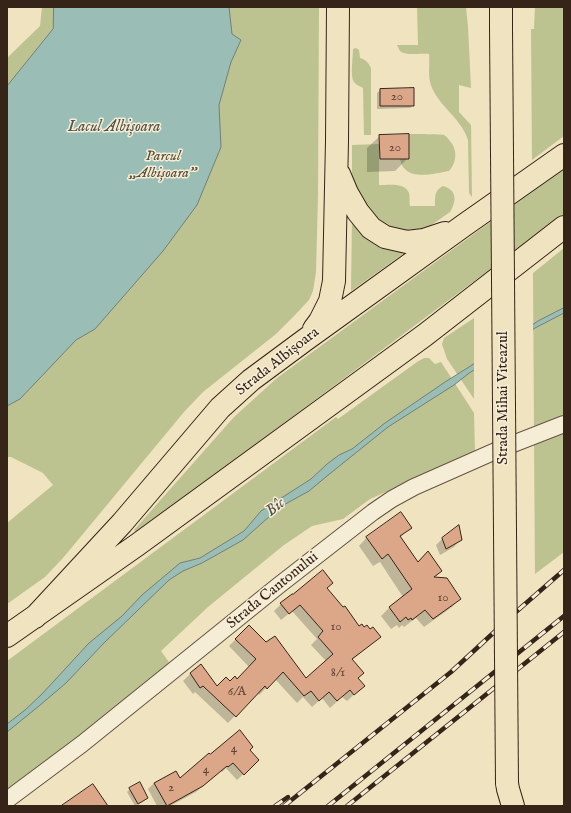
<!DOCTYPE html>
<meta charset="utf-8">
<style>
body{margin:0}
#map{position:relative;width:571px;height:813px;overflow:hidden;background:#efe3c0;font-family:"IM FELL English",serif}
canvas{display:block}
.frame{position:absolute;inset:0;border:8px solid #372418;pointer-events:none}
</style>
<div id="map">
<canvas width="571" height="813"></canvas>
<div class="frame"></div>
</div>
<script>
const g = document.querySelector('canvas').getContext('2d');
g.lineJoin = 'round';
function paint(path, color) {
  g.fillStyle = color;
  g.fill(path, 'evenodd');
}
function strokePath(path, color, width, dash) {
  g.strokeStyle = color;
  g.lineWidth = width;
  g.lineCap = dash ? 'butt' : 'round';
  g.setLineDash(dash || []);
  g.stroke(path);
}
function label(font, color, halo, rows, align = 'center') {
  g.font = font + ' "IM FELL English",serif';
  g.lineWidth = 3;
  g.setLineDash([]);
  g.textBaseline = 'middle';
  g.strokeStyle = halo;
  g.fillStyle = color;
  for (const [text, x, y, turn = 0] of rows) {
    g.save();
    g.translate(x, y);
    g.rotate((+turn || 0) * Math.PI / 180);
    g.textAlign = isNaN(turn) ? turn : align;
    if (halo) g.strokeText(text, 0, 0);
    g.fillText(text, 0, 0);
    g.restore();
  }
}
const green = new Path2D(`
 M42,7H319L318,195L316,272L313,291L309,300L295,315L276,334L203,392L184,412L63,558L45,577L7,604V523L53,485L43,473L11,457H7V58L40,26Z
 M417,7H466L468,27L471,88L459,85V112L471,125L472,197L469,193L468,140C461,117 436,105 430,82C428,73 430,63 429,54C423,53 405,56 400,51C399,49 398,47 397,45H418Z
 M535,7H563V22H564V136L532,160L531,29H534Z
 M356,48L359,50L360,58C366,60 368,62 371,68V135H364L363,88C360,86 356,85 354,82C350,76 353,57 353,49Z
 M409,134C415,134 440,134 444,135C446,136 448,138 449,140C458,149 457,162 449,171C438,173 415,179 406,170C402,167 401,163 400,159H409Z
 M379,144V185C388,185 405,182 409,193C410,197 409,202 410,206H435C435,198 434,190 443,186C457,190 457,201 450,212L420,233L413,234L380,226L352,188V145Z
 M564,168V214L137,533L134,530L234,417L277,378Z
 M352,219L410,249L351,291Z
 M564,248V417L534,428L533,273Z
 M474,318V399L447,359L442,344L444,338Z
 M424,358H429L435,364L441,362L474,413L475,452L370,499L343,519L312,526L284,545L208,607L161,651L171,665L7,795V661L336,417L338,419L417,362Z
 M564,431V552L535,574L534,442Z`);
const water = new Path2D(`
 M54,7H229L232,34L241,40L231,62L219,105L221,147L197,205L163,251L95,329L76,340L20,399L7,406V86L53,29Z
 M564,308V313L535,328L468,374L454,385L388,427L327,476L309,491L280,507L243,540L202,563L183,571L169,580L104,643L66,683L39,706L7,732V724L25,710L42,694L89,643L122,616L142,595L180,563L200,558L244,531L261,511L311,479L327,464L339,455L352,449L385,423L445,382L469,367L538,321Z`);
const pier = new Path2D(`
 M533,321V332L474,372V362Z`);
const shadow = new Path2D(`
 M380,90L413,105L410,108L377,109V93Z
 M380,136L408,158L395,171L367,172V148Z
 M410,527L400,538L418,563L441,571L434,578L460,598L452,607L424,627L416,618L404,627L402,625L399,628L397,625L391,629L381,616L389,608L403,597L380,562L373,566L359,546L367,537Z
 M443,538L460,540L454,547L440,555L436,545Z
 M326,588L359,628L379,637L372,644L352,660L357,679L356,693L347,701L342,697L330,708L322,698L312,707L303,697L297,703L275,679L259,695L257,693L228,723L195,692L193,694L183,681L190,674L201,666L217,688L237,680L249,667L229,646L249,626L266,643L306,679L326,661L311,645L317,639L292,611L281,620L274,611L281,604Z
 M249,750L252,766L237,780L226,768L222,772L221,771L196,792L170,806H157L148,789L154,783L180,780Z
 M130,789L147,798L144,801L135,806L127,792Z`);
const building = new Path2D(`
 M414,88V106H380V89Z
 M409,134V159H380L379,135Z
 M401,512L412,528L400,536L418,562L428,551L442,571L434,577L447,578L461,599L433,619L425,610L412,620L411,618L408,620L406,617L400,622L389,607L412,589L388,554L382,559L366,537Z
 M459,525L462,540L446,549L442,538Z
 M323,570L333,583L327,588L343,607L345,606L359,626L362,624L364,627L367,625L370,629L373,627L381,637L352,659L364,673L358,678L365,686L354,695L350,690L337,701L329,692L319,701L311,691L304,696L283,672L267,689L265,686L236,717L203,686L200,688L190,673L201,664L217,686L226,677L230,681L235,676L237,679L256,659L235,639L249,625L266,642L275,636L306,678L333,654L318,637L323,631L300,605L289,614L280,603L292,594H293Z
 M240,730L253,747L250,750L259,760L244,775L233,763L228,767L227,766L203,786L167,806L154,783L176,771L180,778L209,753L210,754Z
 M140,782L148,798L138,804L129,788Z
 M93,784L108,806H61Z`);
const street = new Path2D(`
 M7,800L82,744L278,586L373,512L392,499L414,487L500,449L564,424`);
const primary = new Path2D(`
 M501,7V28
 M339,174L347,193L358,212L371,228L385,237L407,242L424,240L445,233
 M314,329L320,321L330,301L334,281L337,141L338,7
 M35,617L122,523L220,408L251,380L305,340L463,226L564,155
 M7,636L137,545L425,335L564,227
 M507,783L508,789L513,806`);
const rail = new Path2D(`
 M275,806L288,797
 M284,806L451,672L517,611L564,570
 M328,806L564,616
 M347,806L564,632`);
const primaryBridge = new Path2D(`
 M501,28L507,783`);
const numberNames = [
 ["20",397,97],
 ["20",395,148],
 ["10",443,598],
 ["10",336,627],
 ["8/1",338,673],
 ["6/A",237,692],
 ["4",234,749],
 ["4",206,770],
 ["2",171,788]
];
const parkNames = [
 ["Parcul",163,157],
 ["„Albișoara”",163,174]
];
const streetNames = [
 ["Strada Albișoara",278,362,-38],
 ["Strada Mihai Viteazul",504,398,-90],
 ["Strada Cantonului",273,591,-39]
];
const waterNames = [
 ["Lacul Albișoara",114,128],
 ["Bîc",276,508,-39]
];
paint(green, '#bcc390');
paint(water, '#9abeb6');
strokePath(water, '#728077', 1);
paint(pier, '#efe3c0');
paint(shadow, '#0003');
paint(building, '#dca789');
strokePath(building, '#372418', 1);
strokePath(street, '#655442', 18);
strokePath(primary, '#372418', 24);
strokePath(street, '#f5edd6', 16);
strokePath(primary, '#efe3c0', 22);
strokePath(rail, '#372418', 4.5);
strokePath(rail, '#f5edd6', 3, [9]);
strokePath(primaryBridge, '#372418', 24, []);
strokePath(primaryBridge, '#efe3c0', 22);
label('13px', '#604534', null, numberNames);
label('italic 15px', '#584c36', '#f5edd6', parkNames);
label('15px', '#372418', '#f5edd6', streetNames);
label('italic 16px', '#555247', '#f5edd6', waterNames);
</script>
